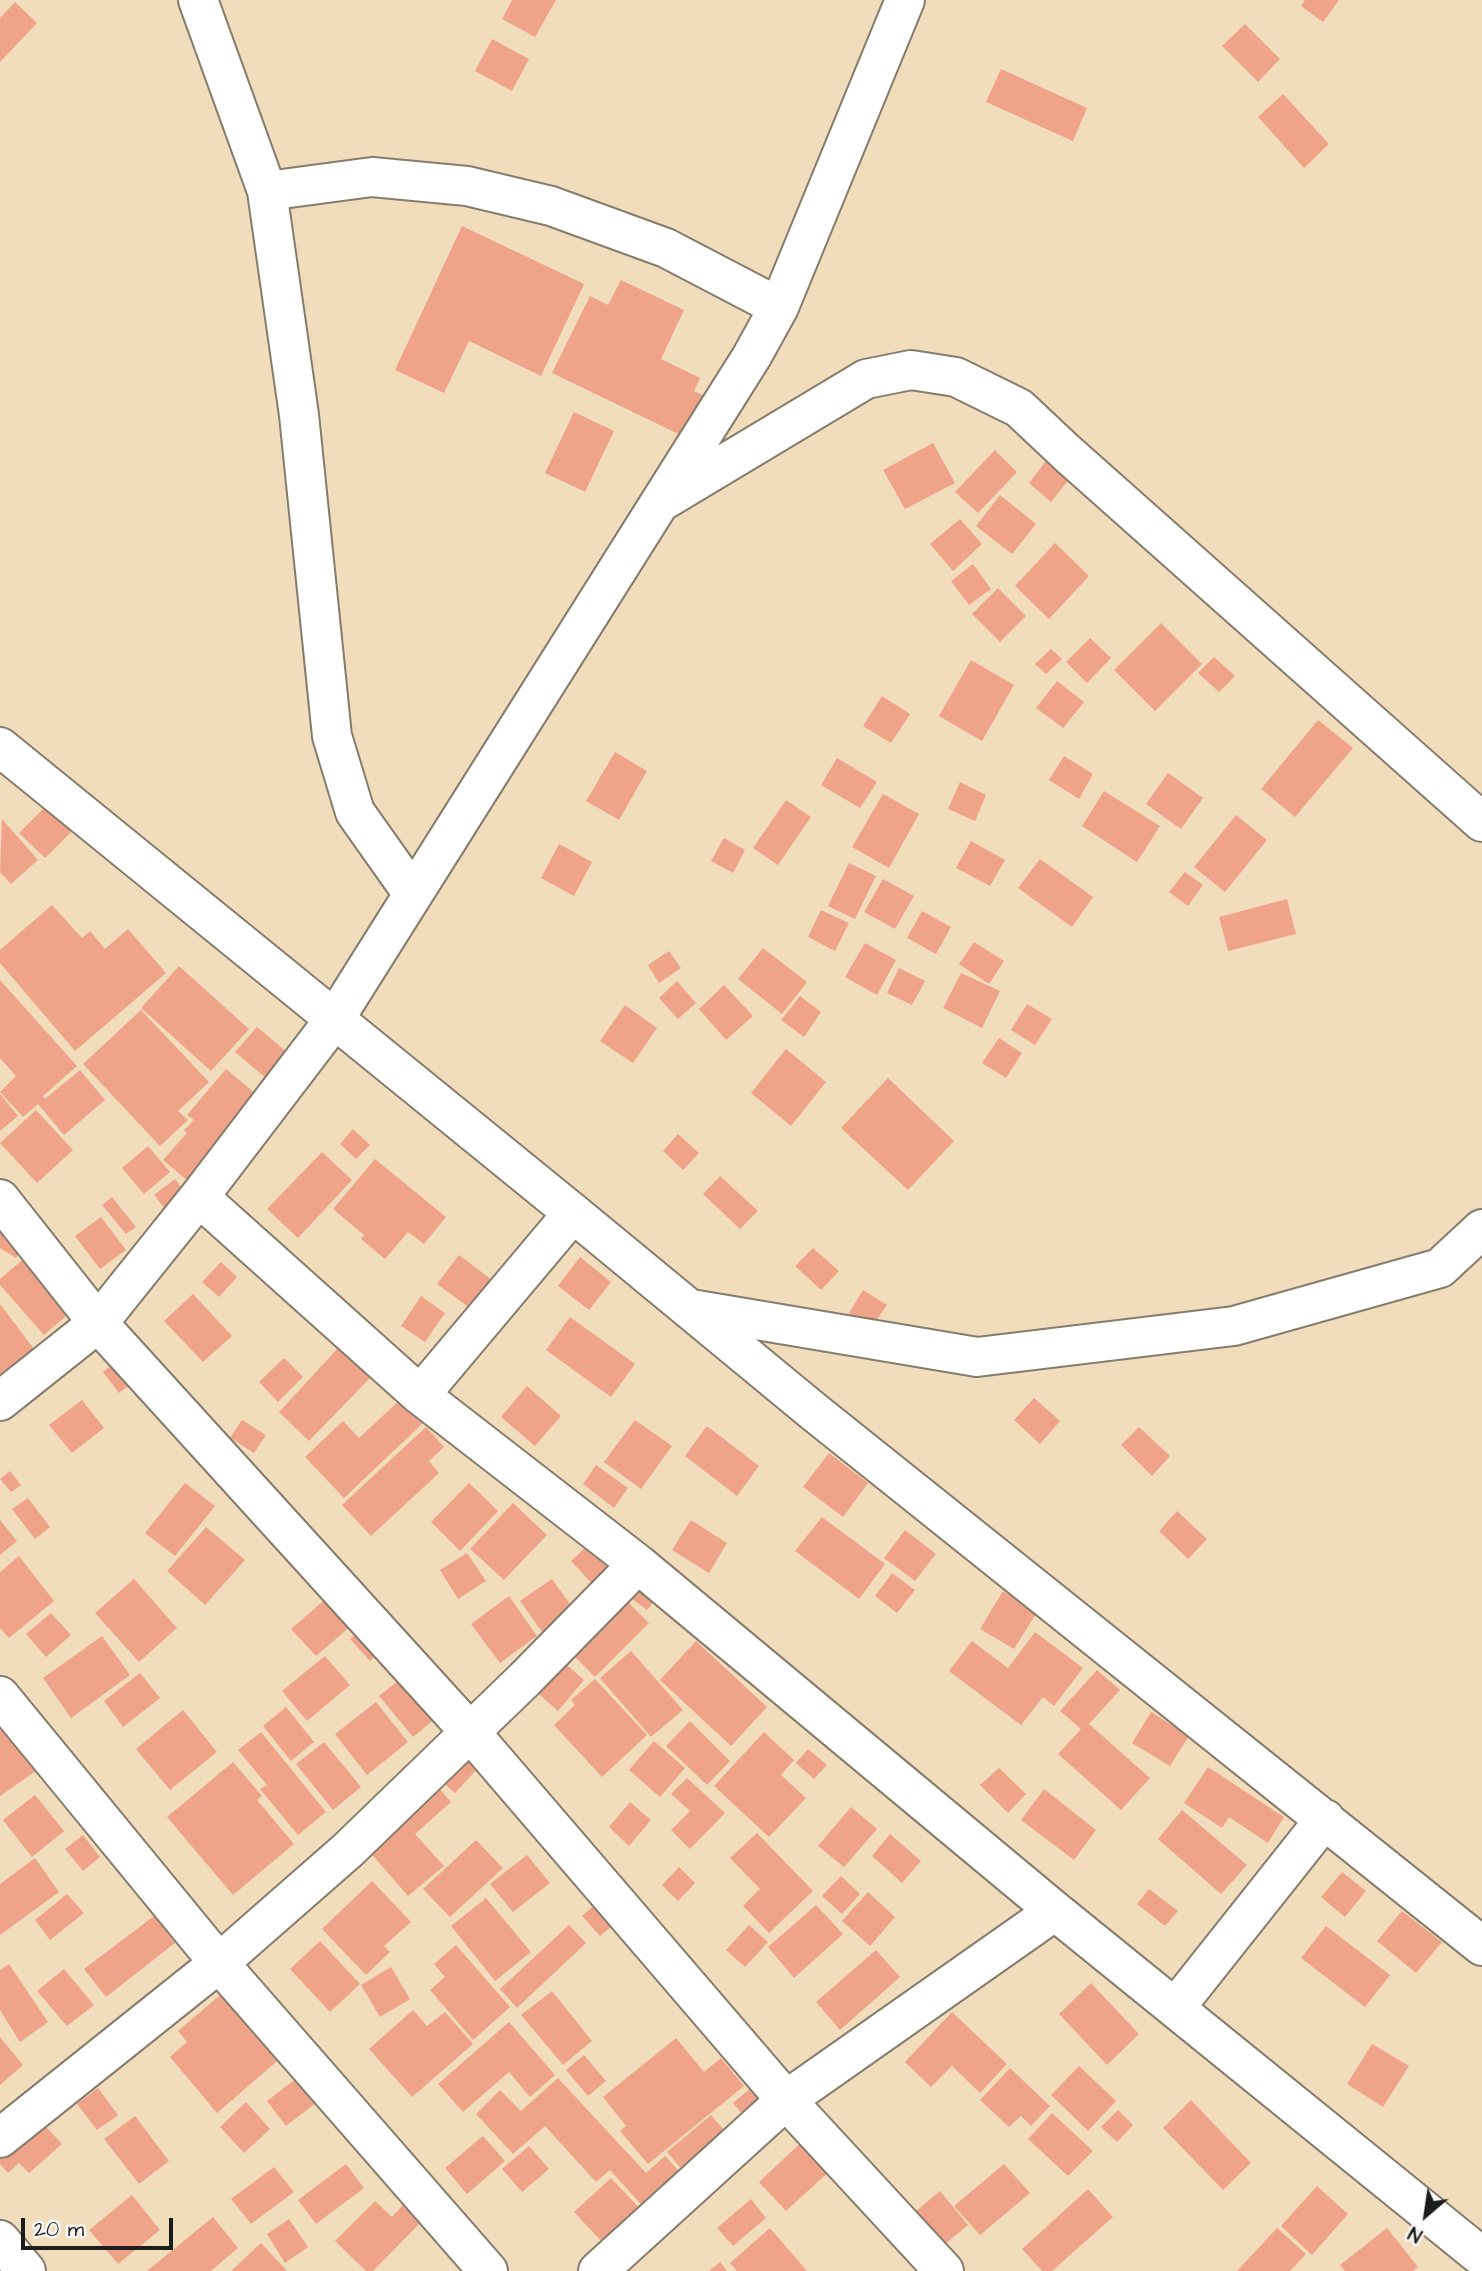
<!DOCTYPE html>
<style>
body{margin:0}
#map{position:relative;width:1482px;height:2271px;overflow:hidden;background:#f1dcbc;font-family:"Architects Daughter",sans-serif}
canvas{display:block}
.north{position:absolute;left:1391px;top:2180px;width:70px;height:70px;-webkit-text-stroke:5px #f6f6f2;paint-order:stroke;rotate:209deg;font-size:19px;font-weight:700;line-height:28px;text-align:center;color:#1c1c1c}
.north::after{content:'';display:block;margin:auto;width:24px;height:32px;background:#1c1c1c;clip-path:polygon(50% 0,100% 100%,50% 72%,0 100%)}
.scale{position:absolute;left:21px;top:2218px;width:152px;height:32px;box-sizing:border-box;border:4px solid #1c1c1c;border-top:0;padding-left:9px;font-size:21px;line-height:24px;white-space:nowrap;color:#1c1c1c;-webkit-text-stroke:5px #f6f6f2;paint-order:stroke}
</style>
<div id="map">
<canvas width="1482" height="2271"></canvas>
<div class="north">N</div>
<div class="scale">20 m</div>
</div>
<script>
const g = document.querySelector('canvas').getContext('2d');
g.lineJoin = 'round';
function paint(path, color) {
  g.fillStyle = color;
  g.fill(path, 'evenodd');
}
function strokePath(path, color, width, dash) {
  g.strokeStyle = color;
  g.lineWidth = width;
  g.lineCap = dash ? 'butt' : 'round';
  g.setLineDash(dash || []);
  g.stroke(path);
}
const building = new Path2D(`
 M512,0H556L535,37L502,19Z
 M1305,0H1339L1323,22L1301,6Z
 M15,2L37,23L0,62V18Z
 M1245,24L1280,59L1258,82L1222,46Z
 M492,39L529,59L512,91L475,71Z
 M1001,69L1087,108L1073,141L986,102Z
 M1283,94L1329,144L1304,168L1258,117Z
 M462,226L584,284L541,376L469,341L444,393L395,370Z
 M621,280L684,310L661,359L700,378L694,391L712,400L693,441L552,373L590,296L608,305Z
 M574,412L614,431L585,492L545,473Z
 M933,443L955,483L905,509L883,470Z
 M995,450L1017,472L978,513L955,492Z
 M1052,453L1075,472L1051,502L1029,483Z
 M1000,495L1036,524L1012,554L976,526Z
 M960,519L982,544L953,571L930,544Z
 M1055,543L1089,576L1049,619L1015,586Z
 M973,564L991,589L969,605L951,581Z
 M998,588L1026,616L1000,642L972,614Z
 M1161,623L1202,664L1155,711L1114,670Z
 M1090,638L1111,658L1087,683L1066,662Z
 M1051,649L1062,659L1046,674L1035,664Z
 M1214,657L1235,676L1219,692L1198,673Z
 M971,660L1014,685L982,741L939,716Z
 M1057,681L1084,702L1063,728L1036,708Z
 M882,696L910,714L891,743L863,726Z
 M1318,720L1353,748L1295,817L1261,789Z
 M615,752L647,771L619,820L586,801Z
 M1064,756L1093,774L1079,799L1049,780Z
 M837,758L877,782L860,808L821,785Z
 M1168,773L1203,798L1181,829L1146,804Z
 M960,782L986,795L975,821L948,809Z
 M1104,791L1160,826L1137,862L1082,826Z
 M883,794L919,814L889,868L852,847Z
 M56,796L82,821L45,858L19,833Z
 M786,800L811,817L778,865L753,848Z
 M1236,815L1267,840L1225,892L1194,867Z
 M2,819L38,860L11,884L0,872Z
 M724,838L745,850L733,873L711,861Z
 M971,841L1005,860L990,886L956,868Z
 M559,844L592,862L574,896L541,878Z
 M1040,859L1093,897L1072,927L1018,888Z
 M849,863L876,876L855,919L828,906Z
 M1185,872L1203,885L1188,906L1169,892Z
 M883,879L914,896L895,929L864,912Z
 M1287,899L1296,934L1228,951L1219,917Z
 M52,905L82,938L90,931L105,949L128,929L166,973L75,1051L0,963V950Z
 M821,910L849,923L835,951L808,937Z
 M922,911L951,927L936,954L907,938Z
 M974,942L1004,961L989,984L959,964Z
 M865,943L896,960L877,995L845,977Z
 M763,948L807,982L782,1014L738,979Z
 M669,951L681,968L659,983L648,965Z
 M179,966L249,1029L211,1071L141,1008Z
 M899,968L925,981L912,1005L887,993Z
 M961,973L1000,991L982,1028L943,1008Z
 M0,980L77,1066L43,1096L45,1099L80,1070L105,1100L64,1135L38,1104L23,1117L0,1092L16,1076L0,1058Z
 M677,981L696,1003L678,1019L659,998Z
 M724,985L753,1016L726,1040L699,1009Z
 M800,996L821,1012L804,1037L781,1020Z
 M1027,1004L1052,1019L1035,1045L1011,1030Z
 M625,1005L657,1028L633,1063L600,1041Z
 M141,1010L209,1082L178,1111L188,1120L160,1146L83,1064Z
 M257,1027L294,1058L272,1083L235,1052Z
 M999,1038L1022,1053L1006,1078L982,1063Z
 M786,1049L826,1082L791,1126L751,1093Z
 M226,1069L261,1098L189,1182L163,1160L187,1133L184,1130L194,1120L187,1115Z
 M888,1078L954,1141L908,1190L841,1128Z
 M0,1094L18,1116L0,1131Z
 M36,1110L73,1150L37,1183L0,1143Z
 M353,1129L370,1145L356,1159L340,1144Z
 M678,1134L699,1153L683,1170L663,1151Z
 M148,1146L170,1172L144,1194L122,1168Z
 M322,1152L352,1180L298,1238L267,1209Z
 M375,1159L446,1217L424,1244L408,1232L385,1259L361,1239L364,1235L333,1209Z
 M720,1176L758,1211L740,1229L703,1194Z
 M175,1179L187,1195L166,1210L154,1195Z
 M112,1197L136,1227L126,1234L102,1205Z
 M101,1217L126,1250L100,1269L75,1236Z
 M0,1222L27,1239L16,1258L0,1248Z
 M813,1248L839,1271L821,1290L795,1266Z
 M459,1255L496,1283L474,1311L437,1284Z
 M580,1257L611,1282L589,1310L558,1286Z
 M25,1258L72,1311L44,1335L0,1285V1279Z
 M221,1262L237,1277L219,1297L202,1282Z
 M863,1290L887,1305L871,1328L849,1313Z
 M193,1294L232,1336L203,1362L164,1321Z
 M421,1296L445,1313L425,1342L401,1326Z
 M0,1304L37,1353L0,1381Z
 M570,1317L635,1364L611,1397L546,1350Z
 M339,1347L371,1377L309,1441L279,1412Z
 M121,1358L138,1379L119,1393L103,1372Z
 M284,1358L303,1377L278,1402L259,1382Z
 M527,1386L561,1416L535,1446L501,1417Z
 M402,1398L424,1422L344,1498L305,1457L343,1421L359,1438Z
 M1034,1398L1060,1421L1040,1444L1014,1420Z
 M82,1400L104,1428L72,1453L49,1425Z
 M242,1420L266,1435L254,1453L230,1438Z
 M635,1420L672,1446L641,1489L604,1462Z
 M707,1426L759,1466L737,1496L685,1456Z
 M426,1427L444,1447L429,1461L439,1473L371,1536L342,1505Z
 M1139,1427L1170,1456L1152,1476L1121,1445Z
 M829,1453L868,1483L843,1517L803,1487Z
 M596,1465L628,1488L614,1508L583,1484Z
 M10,1471L21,1485L11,1492L0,1479Z
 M185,1483L215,1506L175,1556L145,1533Z
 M469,1483L498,1511L460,1551L431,1522Z
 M28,1498L50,1527L35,1539L12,1509Z
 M513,1503L547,1535L504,1580L470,1549Z
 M1177,1511L1207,1539L1188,1559L1159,1531Z
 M822,1517L885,1564L859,1599L795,1551Z
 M0,1520L17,1541L0,1555Z
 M691,1520L727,1543L709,1573L672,1550Z
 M206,1527L245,1560L205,1605L167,1571Z
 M905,1530L936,1554L915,1581L884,1558Z
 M587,1546L611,1572L595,1587L571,1561Z
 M467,1553L486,1581L458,1599L440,1570Z
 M19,1556L54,1601L9,1638L0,1628V1572Z
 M892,1573L915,1590L897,1613L875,1596Z
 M637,1577L660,1594L647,1610L624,1593Z
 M134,1579L177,1628L139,1662L95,1613Z
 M552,1579L575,1611L543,1633L520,1601Z
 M1003,1591L1037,1612L1014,1649L980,1629Z
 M509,1596L537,1636L500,1663L471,1624Z
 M328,1597L352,1625L316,1656L291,1629Z
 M623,1597L649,1623L595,1677L569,1651Z
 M51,1613L71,1635L46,1657L26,1634Z
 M361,1629L380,1652L370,1661L350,1639Z
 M1035,1632L1083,1668L1054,1706L1043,1697L1021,1725L949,1671L972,1641L1008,1668Z
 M102,1636L130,1675L71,1718L43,1678Z
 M696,1641L767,1707L731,1746L660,1680Z
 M631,1651L683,1710L651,1737L600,1678Z
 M325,1656L350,1685L307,1721L282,1691Z
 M559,1658L584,1680L558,1711L532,1688Z
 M1097,1670L1120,1690L1089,1724L1150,1778L1121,1810L1058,1754L1081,1729L1060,1711Z
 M140,1673L160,1698L123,1727L104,1701Z
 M404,1676L438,1716L413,1737L379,1696Z
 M595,1679L647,1735L602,1777L554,1725L575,1705L571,1700Z
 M376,1702L408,1742L367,1775L335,1734Z
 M286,1707L314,1742L291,1761L263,1726Z
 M183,1710L217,1752L170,1790L136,1749Z
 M1151,1712L1189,1736L1170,1766L1132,1743Z
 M0,1721L36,1771L0,1796Z
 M690,1721L730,1761L707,1785L666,1746Z
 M261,1732L326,1812L298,1835L260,1789L267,1785L238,1750Z
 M764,1732L794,1760L781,1775L806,1798L769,1837L714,1786Z
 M654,1741L685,1768L660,1797L629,1770Z
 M324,1742L361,1787L333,1810L296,1764Z
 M808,1749L827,1765L814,1779L796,1763Z
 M460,1750L479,1767L455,1793L436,1776Z
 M233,1762L262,1796L257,1800L294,1844L233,1895L167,1817Z
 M1208,1767L1284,1817L1268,1843L1229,1817L1222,1828L1184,1803Z
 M999,1768L1026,1794L1008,1813L980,1785Z
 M687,1778L725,1813L690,1849L671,1830L690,1811L671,1794Z
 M433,1781L451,1802L415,1834L444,1866L408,1896L362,1843Z
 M1044,1789L1096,1830L1074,1860L1021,1820Z
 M35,1795L64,1831L32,1857L3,1820Z
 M630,1802L651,1820L629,1846L609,1827Z
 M851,1807L877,1829L844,1867L818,1846Z
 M1182,1810L1247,1865L1221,1894L1158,1839Z
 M757,1833L813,1891L769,1933L743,1906L760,1889L730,1858Z
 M890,1834L921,1861L902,1883L872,1856Z
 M83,1835L100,1857L83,1871L65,1849Z
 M476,1840L503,1868L450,1917L423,1889Z
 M527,1855L550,1883L513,1912L490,1884Z
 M35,1858L59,1892L0,1935V1884Z
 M679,1867L695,1883L678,1901L662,1885Z
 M1342,1872L1366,1891L1345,1917L1321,1897Z
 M841,1876L860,1894L842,1914L822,1896Z
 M372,1881L411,1922L384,1946L390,1952L366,1975L322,1929Z
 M1149,1889L1178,1911L1165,1926L1137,1904Z
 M868,1892L895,1917L870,1946L842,1921Z
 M67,1894L84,1913L50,1940L35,1920Z
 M486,1898L531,1952L495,1981L451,1926Z
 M599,1901L618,1921L600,1936L582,1916Z
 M816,1905L843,1934L794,1978L768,1947Z
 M1402,1911L1442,1942L1416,1973L1377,1941Z
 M154,1916L175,1943L106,1997L84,1969Z
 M569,1925L586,1943L517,2008L500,1989Z
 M749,1925L768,1942L745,1967L726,1950Z
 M1326,1926L1390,1975L1365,2007L1301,1958Z
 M320,1941L360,1984L330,2012L290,1969Z
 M456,1945L510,2007L473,2040L430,1990L445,1977L434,1964Z
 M876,1950L900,1977L840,2030L816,2002Z
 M9,1964L48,2022L20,2042L0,2010V1970Z
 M391,1967L410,1999L380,2017L361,1985Z
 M64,1969L94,2005L67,2026L37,1991Z
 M1091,1983L1139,2034L1107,2065L1059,2014Z
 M226,1990L283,2056L217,2113L170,2057L187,2042L178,2031Z
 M552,1991L592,2041L563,2065L521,2015Z
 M413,2010L427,2026L445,2012L473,2044L412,2097L369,2049Z
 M952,2012L1007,2064L980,2093L952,2066L931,2087L905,2062Z
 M509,2022L555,2075L530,2097L509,2072L463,2112L438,2084Z
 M0,2037L23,2065L0,2085Z
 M676,2038L704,2072L721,2058L744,2086L648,2164L620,2131L626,2126L603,2097Z
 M1372,2044L1409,2066L1383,2107L1347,2084Z
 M584,2055L606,2081L588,2096L566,2070Z
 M1079,2066L1116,2101L1088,2131L1051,2095Z
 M1010,2068L1050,2106L1031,2126L1021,2116L1009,2127L980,2100Z
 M306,2071L325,2096L286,2126L267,2101Z
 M558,2078L646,2173L665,2156L685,2178L648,2212L610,2170L596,2182L545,2126L513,2154L476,2114L500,2090L521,2111Z
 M757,2083L773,2102L749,2122L733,2103Z
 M98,2088L118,2115L97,2130L77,2104Z
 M1191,2100L1251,2163L1223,2190L1163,2128Z
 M246,2102L270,2129L244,2153L220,2127Z
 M1118,2110L1133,2125L1117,2142L1101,2127Z
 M1052,2113L1093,2151L1068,2176L1028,2139Z
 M711,2115L730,2137L686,2174L667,2152Z
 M135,2116L169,2161L139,2184L104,2139Z
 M37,2117L62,2144L29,2173L19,2163L8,2173L0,2164V2150Z
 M483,2136L505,2161L467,2194L445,2168Z
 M806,2138L834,2167L786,2211L759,2182Z
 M529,2146L549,2169L522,2192L502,2169Z
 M346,2164L364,2188L316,2224L298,2200Z
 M1004,2164L1030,2193L980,2235L954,2206Z
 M274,2167L294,2192L251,2224L231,2199Z
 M611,2178L642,2211L605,2245L574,2212Z
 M1317,2186L1348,2214L1312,2255L1281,2226Z
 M1088,2189L1113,2217L1052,2271H1042L1022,2249Z
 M940,2191L968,2225L944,2245L916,2211Z
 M132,2195L160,2230L118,2264L89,2230Z
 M410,2197L428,2215L373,2271H366L335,2241L375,2201L392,2217Z
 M751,2199L766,2218L733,2246L717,2228Z
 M213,2217L238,2248L211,2271H147Z
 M289,2219L308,2247L285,2263L267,2234Z
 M770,2228L807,2271H737L730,2263Z
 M1277,2228L1306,2254L1290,2271H1237Z
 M1387,2228L1418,2267L1413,2271H1345L1340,2265Z
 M261,2243L287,2271H231Z
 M720,2262L727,2271H709Z`);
const street = new Path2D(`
 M198,0L267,191L299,415L332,736L355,812L413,894
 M267,191L372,177L467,186L551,206L666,248L779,307
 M666,499L866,379L911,370L956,377L1019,408L1068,454L1482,822
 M0,747L573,1213L813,1411L1482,1946
 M199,1197L420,1395L638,1564L1055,1911L1482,2257
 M0,1199L98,1323L470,1732L786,2100L944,2271
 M691,1309L977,1357L1234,1326L1440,1268L1482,1229
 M420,1395L573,1213
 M0,1401L98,1323L199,1197L334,1020L752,356L779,307L905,0
 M0,1696L219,1963L488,2271
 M1175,2008L1325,1819
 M0,2138L219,1963L348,1850L525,1679L638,1564
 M0,2240L26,2271
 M598,2271L786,2100L1055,1911`);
paint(building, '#efa48a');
strokePath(street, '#867c6c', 42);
strokePath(street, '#fff', 38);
</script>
